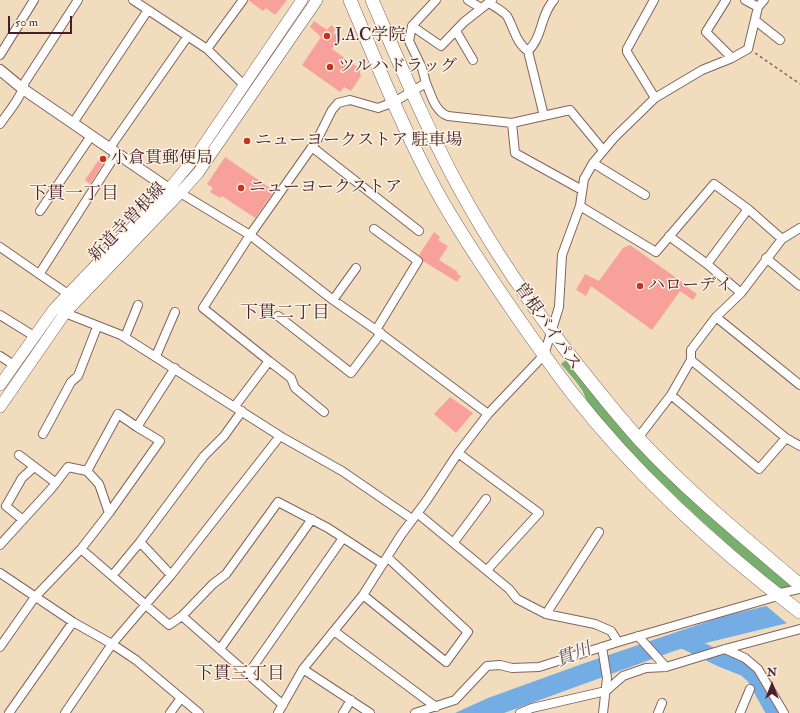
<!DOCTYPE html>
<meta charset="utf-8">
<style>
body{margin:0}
#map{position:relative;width:800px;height:713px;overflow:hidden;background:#f1ddbd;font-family:"IM FELL Double Pica",serif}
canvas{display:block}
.north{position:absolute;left:752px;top:665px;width:40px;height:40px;-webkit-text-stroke:3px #fcf5e5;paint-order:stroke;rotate:0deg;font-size:11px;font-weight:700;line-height:16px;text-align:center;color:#4a1f2b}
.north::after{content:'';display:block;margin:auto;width:14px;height:18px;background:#4a1f2b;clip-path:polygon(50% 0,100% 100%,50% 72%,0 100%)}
.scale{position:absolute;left:8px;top:16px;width:64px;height:18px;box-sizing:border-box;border:2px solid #4a1f2b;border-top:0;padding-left:5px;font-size:12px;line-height:14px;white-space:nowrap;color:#4a1f2b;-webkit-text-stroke:3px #fcf5e5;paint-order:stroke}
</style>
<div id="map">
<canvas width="800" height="713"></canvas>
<div class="north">N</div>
<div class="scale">50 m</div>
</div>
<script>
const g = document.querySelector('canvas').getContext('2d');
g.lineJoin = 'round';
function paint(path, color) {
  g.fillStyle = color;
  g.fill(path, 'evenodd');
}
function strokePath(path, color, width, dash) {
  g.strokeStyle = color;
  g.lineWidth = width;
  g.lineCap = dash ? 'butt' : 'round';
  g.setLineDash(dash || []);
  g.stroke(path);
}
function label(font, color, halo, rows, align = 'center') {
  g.font = font + ' "IM FELL Double Pica","Noto Serif JP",serif';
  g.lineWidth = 3;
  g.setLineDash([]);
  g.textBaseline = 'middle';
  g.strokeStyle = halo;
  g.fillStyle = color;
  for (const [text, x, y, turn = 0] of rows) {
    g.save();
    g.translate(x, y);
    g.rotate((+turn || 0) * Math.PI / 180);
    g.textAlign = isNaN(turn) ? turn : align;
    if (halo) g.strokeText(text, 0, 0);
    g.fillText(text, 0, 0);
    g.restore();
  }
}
const forest = new Path2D(`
 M566,360L794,587L780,590C713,532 647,474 590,406C586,401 585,395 582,390C576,381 568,372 561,364Z`);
const water = new Path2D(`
 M800,598V620L677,650L504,713H455L488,698L582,664L724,616Z`);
const pier = new Path2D(`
 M800,596V622L789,625L764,604Z`);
const river = new Path2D(`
 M679,639L720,659L745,669L754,677L774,713`);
const building = new Path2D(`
 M248,0H287L275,15L266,8L263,11Z
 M314,21L327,30L331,25L336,29L333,33L340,37L332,49L359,68L361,76L351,91L344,87L340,92L302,65L321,37L310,27Z
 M102,155L107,158L90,184L85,180Z
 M225,157L270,188L267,191L272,194L255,218L222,196L220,198L210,192L213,188L207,184Z
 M434,232L440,237L438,240L448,246L439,260L458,272L457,274L461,276L457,282L423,261L419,255Z
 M630,245L685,284L684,285L697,294L693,300L680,291L652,330L591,286L586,296L576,290L585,274L599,281L623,248Z
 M450,397L473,413L456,433L434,414Z`);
const path = new Path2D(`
 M755,53L800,84`);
const minor = new Path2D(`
 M133,0L207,49L245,86
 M468,0L481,8
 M654,0L627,49V52L655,98
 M726,0L706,32L732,58
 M745,0L758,7
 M489,3C495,7 503,11 507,16C514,28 516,43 528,51
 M756,21L780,40
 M412,26L436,0
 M456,31L473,60
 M207,49L243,0
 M0,55L34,0
 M426,83L422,68L409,41L412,26L441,46L464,22L492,0
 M544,116L528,51C543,37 540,15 554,0
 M73,123L148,10
 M512,123L515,153L582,190
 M0,124C9,111 21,98 25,82L78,0
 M312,147L419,231
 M109,149L188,36
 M593,163L645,195
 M177,191L250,235L333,300L376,330L488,414
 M580,206L656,252L714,184L748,209L782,239
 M40,211L91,136
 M374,229L418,261L376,330
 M669,236L707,264L741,293
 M0,247L68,294
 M766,258L800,286
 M707,264L748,209
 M40,273L116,154
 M333,300L356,268
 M60,311L121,335L280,436L342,471L412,519
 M0,315L34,336
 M278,316L351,373L381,333
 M716,317L800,385
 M125,337L138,305
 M0,356L14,365
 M156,356L175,312
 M691,360L786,438
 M269,361L291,378L295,388L324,412
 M671,395L759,469L786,438L800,446
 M235,406L269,361L203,308L250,235L317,140L332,110L338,103L350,100L378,108L394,102L426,83C431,94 435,112 448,116L512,123L570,110L603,150
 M43,434L71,382L78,376L97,327
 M638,438L671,395L691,360V350L716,317L741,293L782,239L800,228
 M458,453L539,513L487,570
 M19,455L56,483
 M109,513L99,484L87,471L118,414L137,427
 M23,520L6,506L22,478L34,467
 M140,542L171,575
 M454,542L486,499
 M0,545L51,489L68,467L87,471
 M81,549L169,625L182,616L213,584L226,574L278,502L328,528L383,564
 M0,573L73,622L112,644L136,660L199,713
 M112,576L140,542L204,456L224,436L242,411
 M775,594L800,589
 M363,595L446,662L468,632L387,557
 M546,614L599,532
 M182,616L283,705
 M334,631L436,707
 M638,636L666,667
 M618,642L778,596
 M0,647L35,597L81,549L109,513L160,441L137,427L175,368
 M602,647L607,678L603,713
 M220,649L312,519
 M725,649L745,658L758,669L784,713
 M303,669L370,713
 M248,674L343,538
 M9,713L73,622
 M65,713L112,644L171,575L280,436
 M170,713L181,698
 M278,713L303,669L363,595L401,535L427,500L458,453L488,414L544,355L559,307L562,255L580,206L584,179L593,163L614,138L655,98L702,70L732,58L748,49L758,7L764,0
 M343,713L351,700
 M415,713L455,700L487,666L500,665L512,668L539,667L618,642L611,631L595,624L546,614L517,599L509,589L417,513
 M520,713L532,708L606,691L623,676L646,668L666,667L725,649L800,629
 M658,713L662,703
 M740,713L750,689`);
const tertiary = new Path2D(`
 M0,70L23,89L169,189`);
const secondary = new Path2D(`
 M0,385L54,309L169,189L196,156L302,0
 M0,407L65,313L181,192L198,173L317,0`);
const trunk = new Path2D(`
 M350,0C377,64 403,129 436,190C458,230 483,267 509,305C529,334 550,364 572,393C637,476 716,548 800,612
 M372,0C399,62 425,125 457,184C492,249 534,310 580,368C599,392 618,416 639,439C688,492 745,538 800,585`);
const markers = [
 [327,36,4,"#c8321e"],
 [330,67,4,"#c8321e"],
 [247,141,4,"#c8321e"],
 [103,159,4,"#c8321e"],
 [241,188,4,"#c8321e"],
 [640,286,4,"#c8321e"]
];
const poiNames = [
 ["J.A.C学院",335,36],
 ["ツルハドラッグ",338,67],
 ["ニューヨークストア 駐車場",255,141],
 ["小倉貫郵便局",111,159],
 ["ニューヨークストア",249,188],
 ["ハローデイ",648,286]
];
const streetNames = [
 ["新道寺曽根線",128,223,-46],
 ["曽根バイパス",547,327,55]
];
const neighbourhoodNames = [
 ["下貫一丁目",74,195],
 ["下貫二丁目",285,314],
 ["下貫三丁目",240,675]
];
const waterNames = [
 ["貫川",574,656,-22]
];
paint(forest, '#77af6d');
paint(water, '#74ade4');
paint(pier, '#f1ddbd');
strokePath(river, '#74ade4', 15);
paint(building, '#f8a19b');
strokePath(minor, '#84625e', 10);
strokePath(tertiary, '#84625e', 12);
strokePath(secondary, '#84625e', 12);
strokePath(trunk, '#84625e', 14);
strokePath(path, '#84625e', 1.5, [3, 3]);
strokePath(minor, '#fff', 8);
strokePath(tertiary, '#fff', 10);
strokePath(secondary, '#fff', 11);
strokePath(trunk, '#fff', 13);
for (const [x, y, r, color] of markers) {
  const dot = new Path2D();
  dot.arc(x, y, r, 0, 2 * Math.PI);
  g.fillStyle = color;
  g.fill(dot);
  strokePath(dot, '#fcf5e5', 1.5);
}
label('17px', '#4a1f2b', '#fcf5e5', poiNames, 'left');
label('17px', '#4a1f2b', '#fcf5e5', streetNames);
label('18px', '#4a1f2b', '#fcf5e5', neighbourhoodNames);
label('italic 18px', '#59516c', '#fcf5e5', waterNames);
</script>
